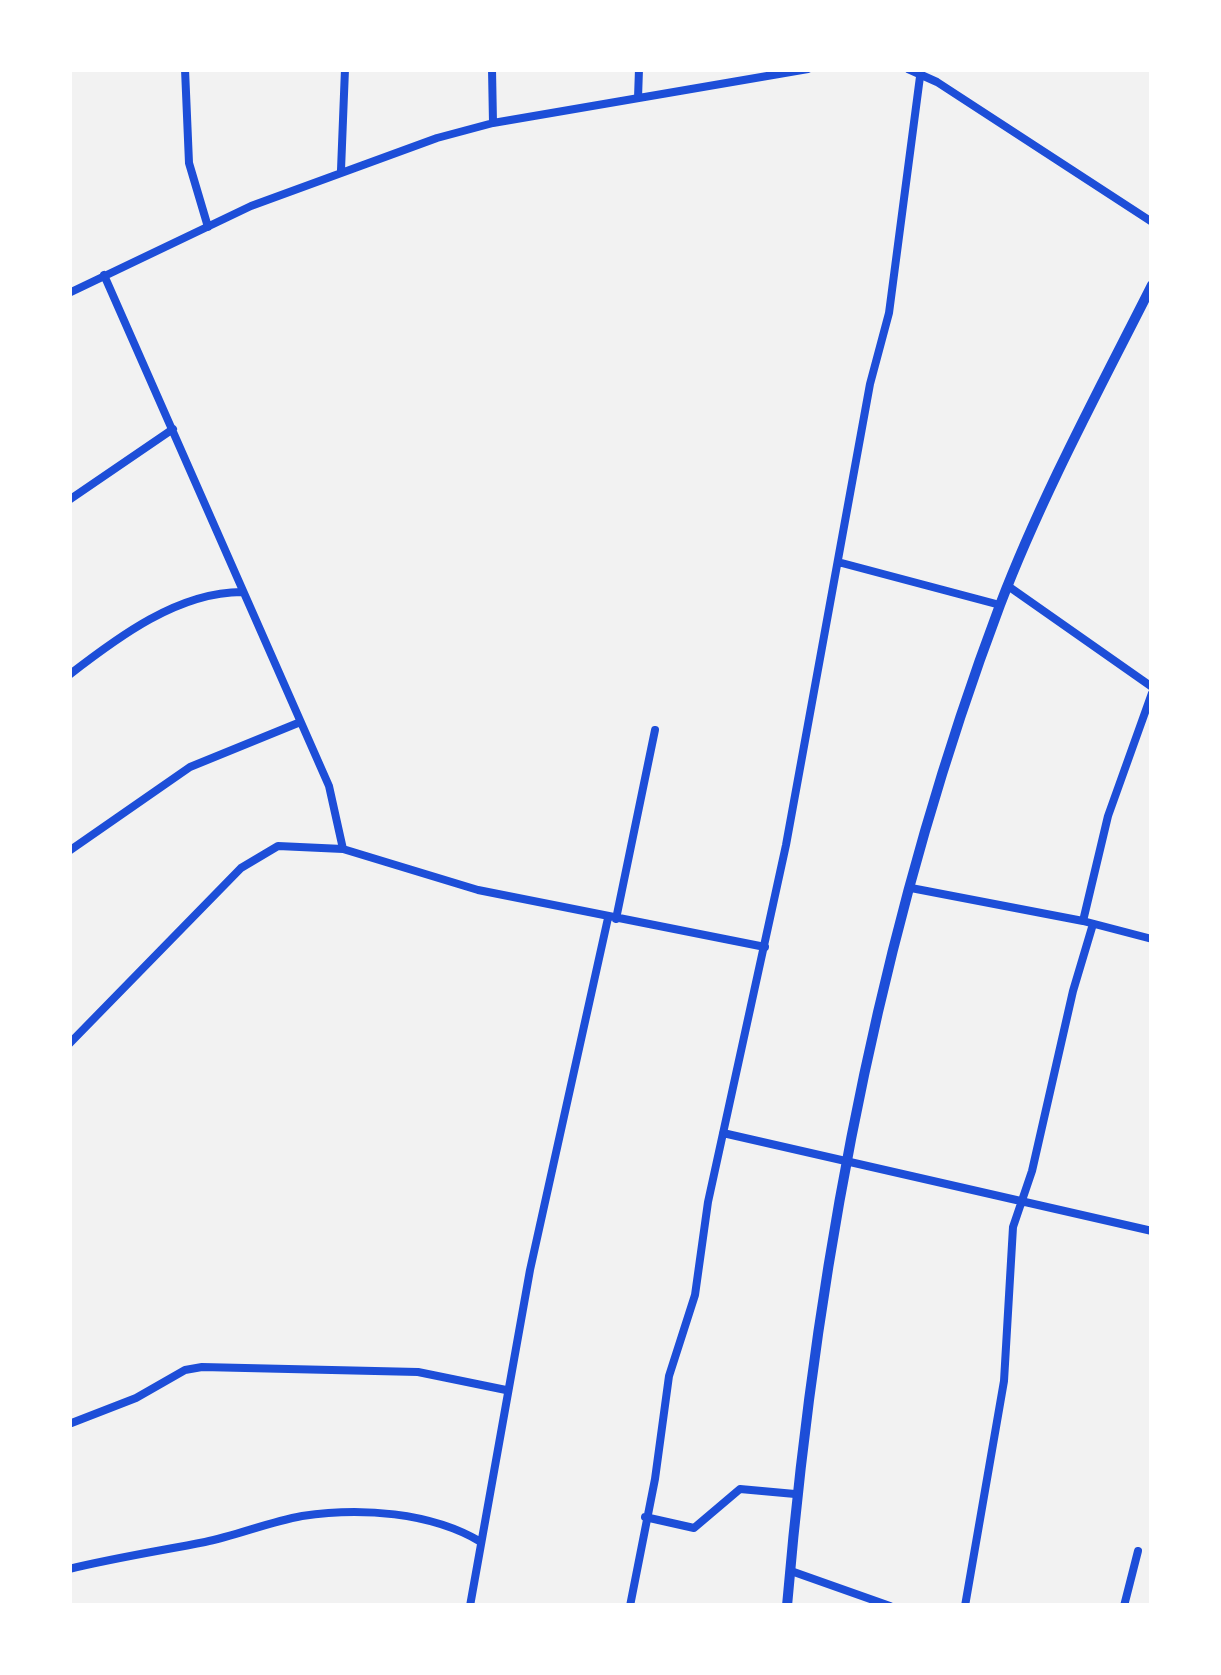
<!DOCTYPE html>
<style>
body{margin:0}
#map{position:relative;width:1221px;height:1675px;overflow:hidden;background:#f2f2f2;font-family:Spectral,serif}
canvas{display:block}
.frame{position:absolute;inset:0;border:72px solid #fff;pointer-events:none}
</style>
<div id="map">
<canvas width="1221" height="1675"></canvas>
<div class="frame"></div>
</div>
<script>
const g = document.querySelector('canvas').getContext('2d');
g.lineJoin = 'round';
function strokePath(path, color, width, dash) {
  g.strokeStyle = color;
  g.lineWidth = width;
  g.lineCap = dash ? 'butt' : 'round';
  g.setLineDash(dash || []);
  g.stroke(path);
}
const minor = new Path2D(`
 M185,69L189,163L208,227
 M492,69L493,123
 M908,69L937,82L1152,222
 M638,98L639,69
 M341,170L345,69
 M104,275L329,786L343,849
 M69,293L251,206L437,138L493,123L808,69
 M69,500L173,429
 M838,562L1000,605
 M1008,586L1152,687
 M69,675C118,637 178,592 242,592
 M69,851L190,767L298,723
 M911,888L1083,921L1152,939
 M616,919L655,730
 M1083,921L1108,816L1152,693
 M69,1044L241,868L278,846L343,849L478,890L765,947
 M723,1133L1152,1231
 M69,1424L136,1398L185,1370L202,1367L418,1372L506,1390
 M645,1517L694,1528L740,1489L795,1494
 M69,1569C114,1558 159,1551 205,1542C238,1535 269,1522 302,1516C360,1507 431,1512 481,1542
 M791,1571L890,1606
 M470,1606L530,1270L608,918
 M630,1606L655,1479L669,1376L695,1295L708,1202L786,845L870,384L889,313L921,69
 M965,1606L1004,1381L1013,1227L1032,1171L1073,991L1093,924
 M1124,1606L1138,1551`);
const secondary = new Path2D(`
 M787,1606C816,1266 879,926 1000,605C1042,495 1099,390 1152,285`);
strokePath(minor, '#1d4ed8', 8);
strokePath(secondary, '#1d4ed8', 10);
</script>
